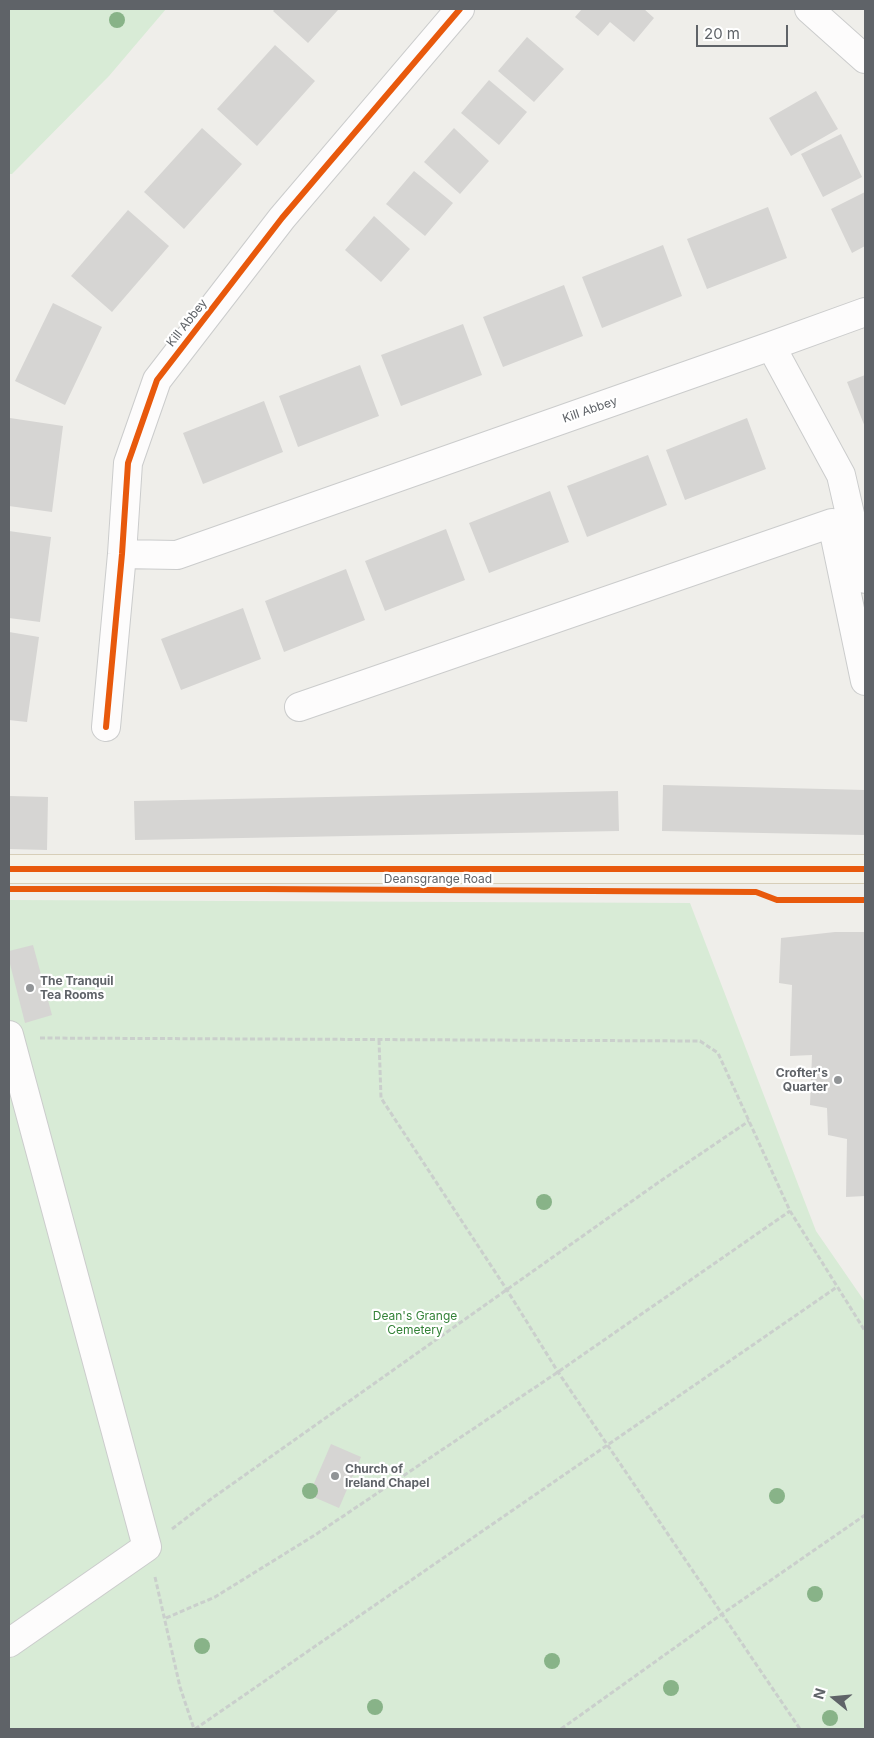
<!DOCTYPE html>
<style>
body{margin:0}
#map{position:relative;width:874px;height:1738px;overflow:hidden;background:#efeeea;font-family:Inter,sans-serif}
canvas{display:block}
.frame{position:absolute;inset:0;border:10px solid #5f6368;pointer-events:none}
.north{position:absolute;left:809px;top:1673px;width:50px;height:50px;-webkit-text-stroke:4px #fff;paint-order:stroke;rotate:287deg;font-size:14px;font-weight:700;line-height:20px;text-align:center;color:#5f6368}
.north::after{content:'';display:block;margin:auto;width:18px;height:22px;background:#5f6368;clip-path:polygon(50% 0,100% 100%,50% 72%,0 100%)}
.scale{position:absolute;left:696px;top:25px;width:92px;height:22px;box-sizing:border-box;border:2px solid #5f6368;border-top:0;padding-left:6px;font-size:15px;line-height:18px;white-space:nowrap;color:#5f6368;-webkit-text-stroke:4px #fff;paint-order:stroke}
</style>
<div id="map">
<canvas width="874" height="1738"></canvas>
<div class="frame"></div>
<div class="north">N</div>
<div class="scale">20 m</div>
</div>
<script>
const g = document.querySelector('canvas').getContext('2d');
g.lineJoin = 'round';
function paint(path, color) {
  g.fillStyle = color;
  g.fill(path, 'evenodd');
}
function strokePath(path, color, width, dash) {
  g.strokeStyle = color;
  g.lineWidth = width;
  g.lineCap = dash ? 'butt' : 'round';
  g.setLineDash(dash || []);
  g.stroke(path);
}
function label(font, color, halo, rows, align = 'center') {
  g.font = font + ' Inter,sans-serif';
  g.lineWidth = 4.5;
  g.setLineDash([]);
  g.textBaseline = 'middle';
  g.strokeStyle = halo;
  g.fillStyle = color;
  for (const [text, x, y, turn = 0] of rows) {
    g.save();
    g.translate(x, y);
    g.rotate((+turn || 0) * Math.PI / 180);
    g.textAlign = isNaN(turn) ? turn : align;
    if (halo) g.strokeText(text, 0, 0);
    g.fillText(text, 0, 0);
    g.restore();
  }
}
const green = new Path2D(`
 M9,9H166L109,76L12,174H9Z
 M9,900L690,903L816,1231L865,1302V1729H9Z`);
const building = new Path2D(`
 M275,9H337L338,10L308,43L273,11Z
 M582,9H644L654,18L634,42L610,22L598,36L575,17Z
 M527,37L564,69L534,102L498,71Z
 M275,45L315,81L257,146L217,109Z
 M489,80L527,112L499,145L461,113Z
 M816,91L838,129L791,156L769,118Z
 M202,128L242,164L184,229L144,192Z
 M454,128L489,161L460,194L424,162Z
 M841,134L862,177L823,197L801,154Z
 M414,171L453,203L425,236L386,204Z
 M865,192V246L852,253L831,209Z
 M768,207L787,258L707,289L687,239Z
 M128,210L169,246L112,312L71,276Z
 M374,216L410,249L381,282L345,250Z
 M663,245L682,296L602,328L582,277Z
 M564,285L583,336L503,367L483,317Z
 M53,303L102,327L65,405L15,381Z
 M463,324L482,375L401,406L381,355Z
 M360,365L379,416L298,447L279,396Z
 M865,375V427L847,382Z
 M264,401L283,452L203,484L183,433Z
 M10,418L63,426L52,512L9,506Z
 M747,418L766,469L685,500L666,450Z
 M648,455L667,505L587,537L567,486Z
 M550,491L569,542L489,573L469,523Z
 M446,529L465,580L385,611L365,561Z
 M9,531L51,537L40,622L9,618Z
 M346,569L365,620L284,652L265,601Z
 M243,608L261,659L181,690L161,639Z
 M9,632L39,637L27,722L9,720Z
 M663,785L865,790V835L662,831Z
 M618,791L619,831L135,840L134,801Z
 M9,796L48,797L47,850L9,849Z
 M835,932H865V1196L846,1197L847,1139L828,1135L827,1108L810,1105L812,1055L790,1056L792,985L779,983L781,938Z
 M33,945L52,1015L25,1023L9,960V951Z
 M331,1444L361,1457L339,1508L309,1495Z`);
const path = new Path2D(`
 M40,1038L700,1041L718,1053L790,1211L865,1331
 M379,1040L381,1098L507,1290L558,1372L800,1729
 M172,1529L211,1499L659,1182L749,1121
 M155,1577L180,1687L194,1729
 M166,1618L215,1597L315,1535L558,1372L790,1211
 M195,1729L837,1287
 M561,1729L722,1614L865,1515`);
const minor = new Path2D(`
 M809,9L865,59
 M771,346L841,475L865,579
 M122,554L177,555L771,346L865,312
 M299,707L832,523L865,681
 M106,727L122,554L128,463L157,380L282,218L460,9
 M9,1035L147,1547L9,1643`);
const major = new Path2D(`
 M9,869H865`);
const cycleway = new Path2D(`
 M106,727L122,554L128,463L157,380L282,218L460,9
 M9,869H865
 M9,889H264L756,892L777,900H865`);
const trees = [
 [117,20],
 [544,1202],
 [310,1491],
 [777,1496],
 [815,1594],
 [202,1646],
 [552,1661],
 [671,1688],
 [375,1707],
 [830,1718]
];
const markers = [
 [30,988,5,"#919496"],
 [838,1080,5,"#919496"],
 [335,1476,5,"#919496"]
];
const streetNames = [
 ["Kill Abbey",187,323,-52],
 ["Kill Abbey",590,410,-19],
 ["Deansgrange Road",438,879]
];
const poiNames = [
 ["The Tranquil",40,981],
 ["Tea Rooms",40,995],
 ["Crofter's",828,1073,"right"],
 ["Quarter",828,1087,"right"],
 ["Church of",345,1469],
 ["Ireland Chapel",345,1483]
];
const parkNames = [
 ["Dean's Grange",415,1316],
 ["Cemetery",415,1330]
];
paint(green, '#d8ebd6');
paint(building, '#d6d5d3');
strokePath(minor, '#cbcccc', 30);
strokePath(major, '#d7ceb8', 30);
strokePath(path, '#cacfcc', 3, [5, 2.5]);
strokePath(minor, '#fdfcfc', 28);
strokePath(major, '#f4f2e9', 28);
strokePath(cycleway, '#e8590c', 6);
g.fillStyle = '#88b388';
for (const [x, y] of trees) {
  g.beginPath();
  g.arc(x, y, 8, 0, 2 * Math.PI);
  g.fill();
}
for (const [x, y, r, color] of markers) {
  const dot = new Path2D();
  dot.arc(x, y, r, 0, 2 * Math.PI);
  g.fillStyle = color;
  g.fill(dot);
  strokePath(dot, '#fff', 2);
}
label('12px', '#5f6368', '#fff', streetNames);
label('bold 12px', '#5f6368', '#fff', poiNames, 'left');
label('12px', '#348238', '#fff', parkNames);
</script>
